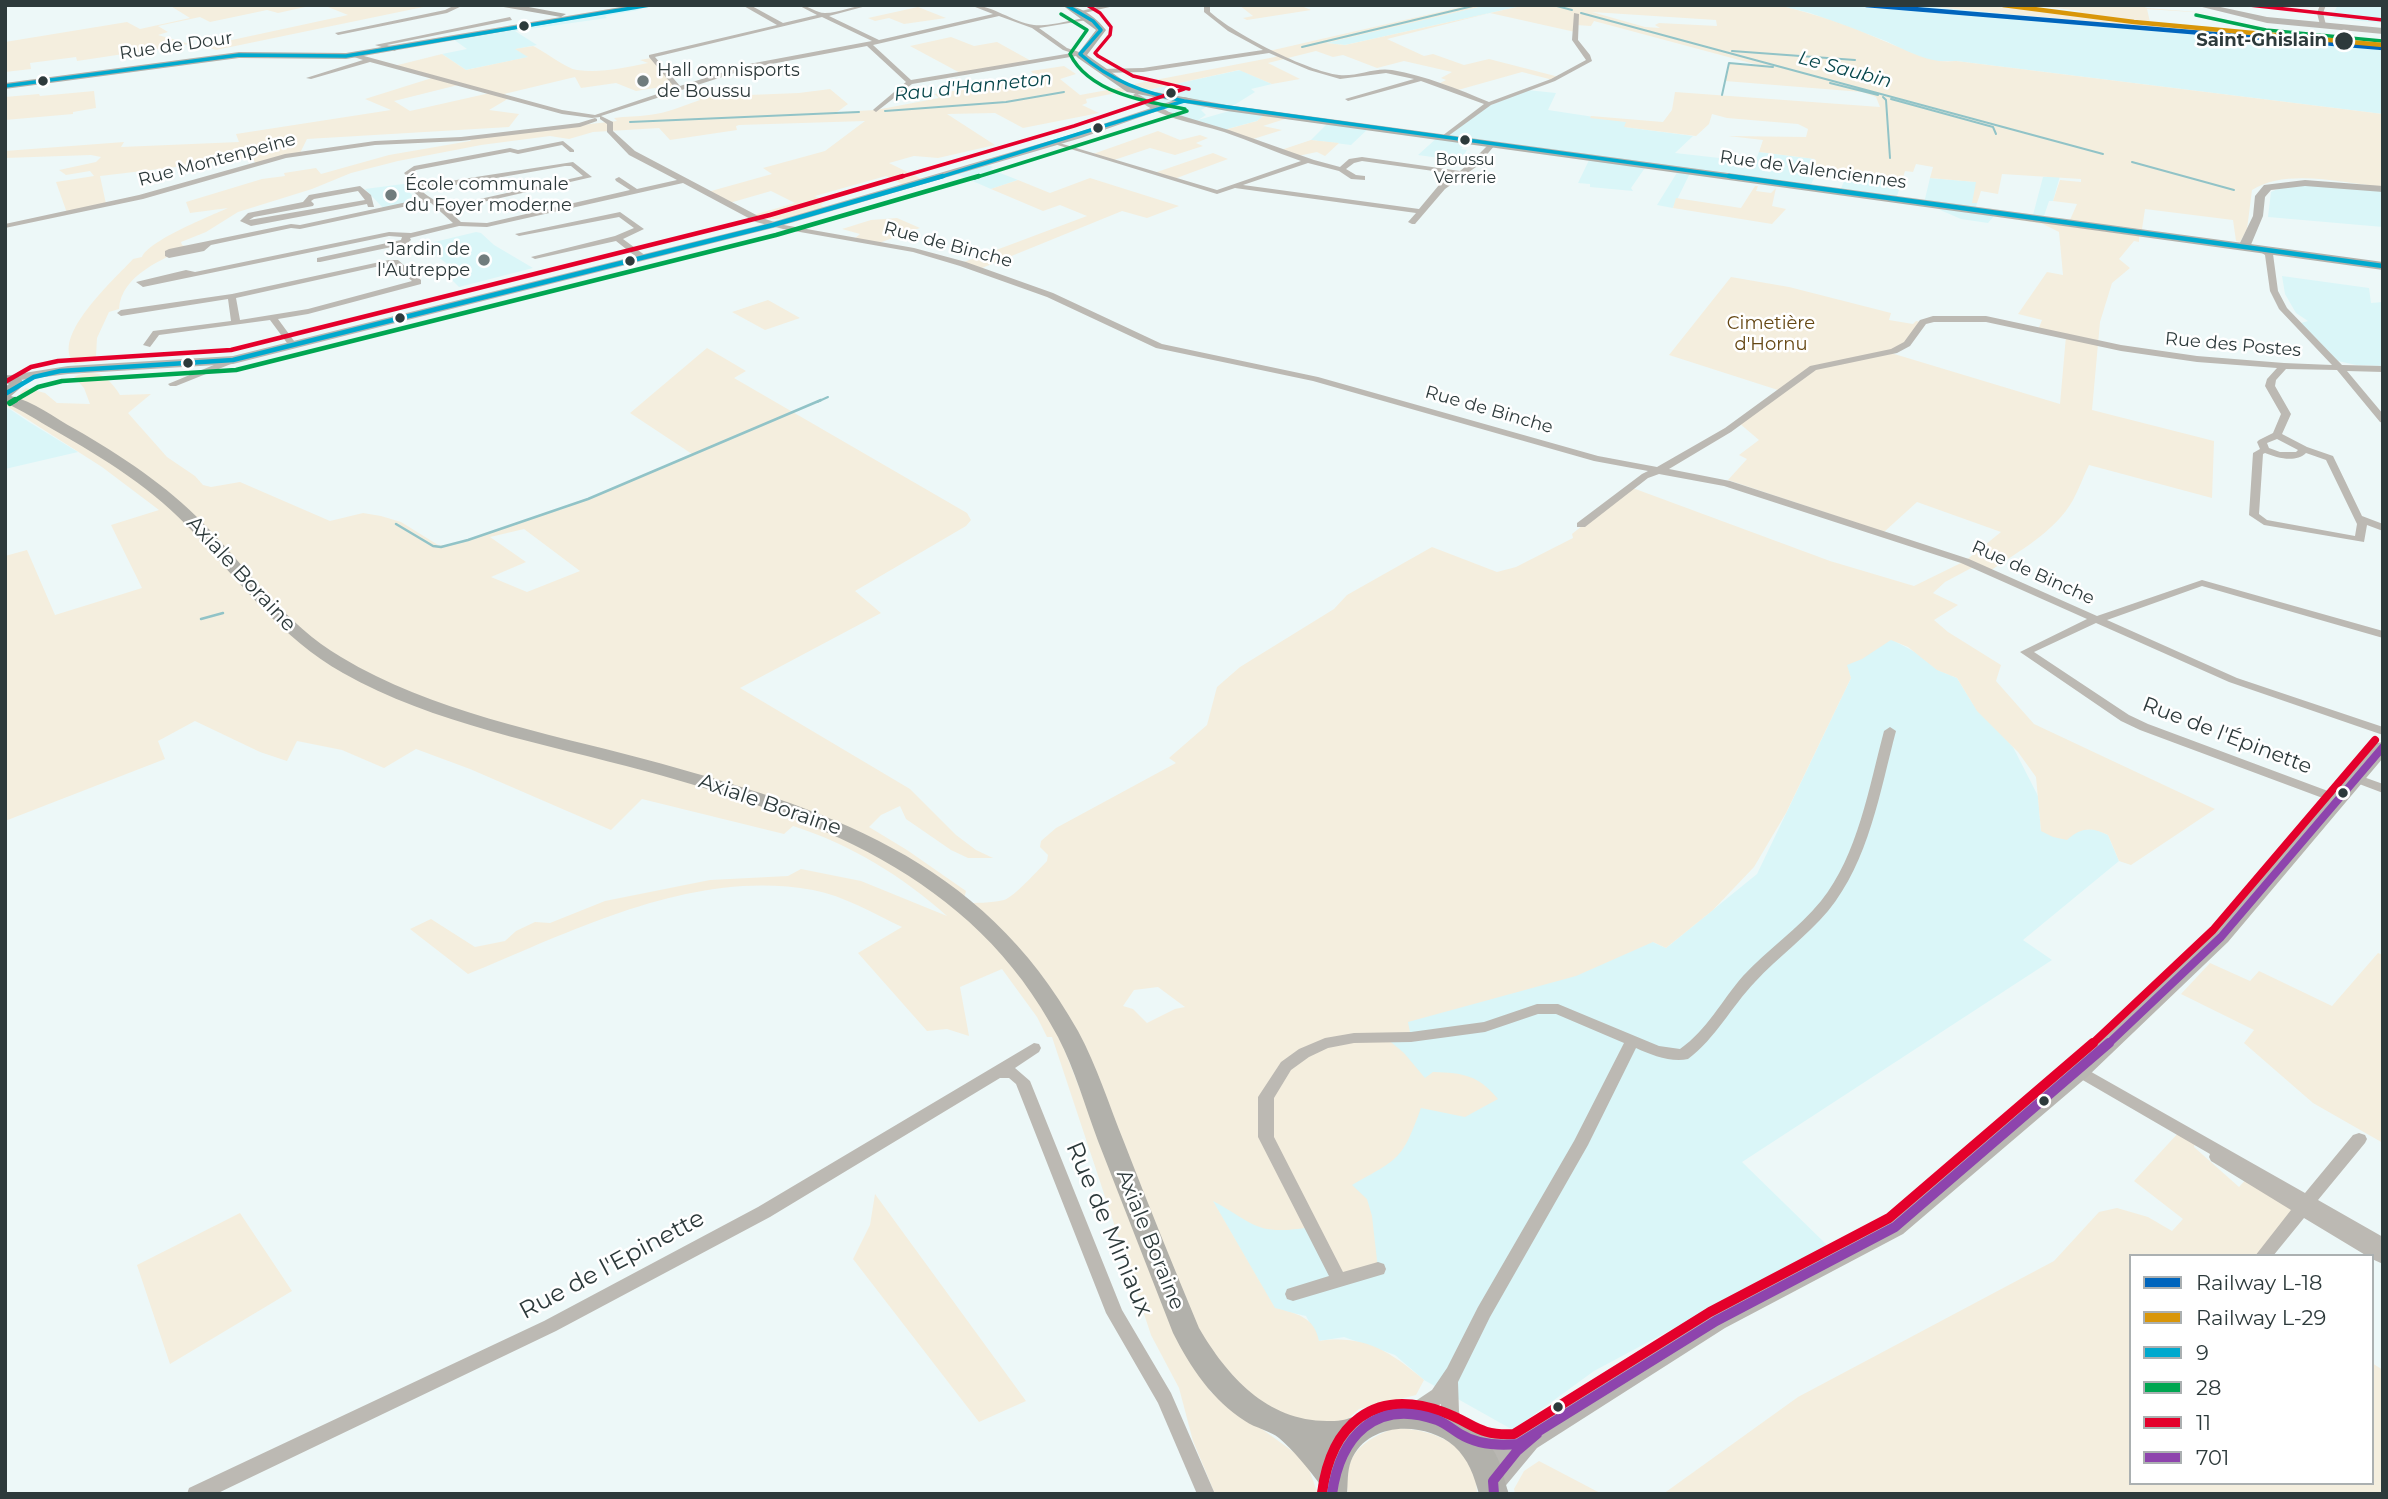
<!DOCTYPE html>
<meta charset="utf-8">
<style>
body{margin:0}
#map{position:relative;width:2388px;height:1499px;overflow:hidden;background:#edf8f8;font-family:Montserrat,sans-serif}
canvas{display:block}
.frame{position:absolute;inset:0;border:7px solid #2d3a3b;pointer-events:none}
.legend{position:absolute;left:2129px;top:1254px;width:245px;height:231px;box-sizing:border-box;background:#fff;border:2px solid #abb0b1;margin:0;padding:9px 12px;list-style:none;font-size:21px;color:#2d3a3b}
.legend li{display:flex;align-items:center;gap:14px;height:35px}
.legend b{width:35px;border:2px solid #abb0b1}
</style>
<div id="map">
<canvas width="2388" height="1499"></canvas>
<div class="frame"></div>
<ul class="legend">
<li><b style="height:9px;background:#0065bd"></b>Railway L-18</li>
<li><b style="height:9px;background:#d99609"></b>Railway L-29</li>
<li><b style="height:9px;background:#00a9ce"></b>9</li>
<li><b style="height:9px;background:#00a651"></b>28</li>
<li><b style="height:9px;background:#e4002b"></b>11</li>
<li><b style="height:9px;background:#8e44ad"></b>701</li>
</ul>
</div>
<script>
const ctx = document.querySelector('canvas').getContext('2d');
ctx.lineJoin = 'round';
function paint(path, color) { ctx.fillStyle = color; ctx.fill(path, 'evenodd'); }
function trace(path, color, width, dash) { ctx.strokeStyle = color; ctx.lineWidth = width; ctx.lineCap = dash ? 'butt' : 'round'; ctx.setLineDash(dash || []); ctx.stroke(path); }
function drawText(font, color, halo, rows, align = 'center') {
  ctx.font = font + ' Montserrat,sans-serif'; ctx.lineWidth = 5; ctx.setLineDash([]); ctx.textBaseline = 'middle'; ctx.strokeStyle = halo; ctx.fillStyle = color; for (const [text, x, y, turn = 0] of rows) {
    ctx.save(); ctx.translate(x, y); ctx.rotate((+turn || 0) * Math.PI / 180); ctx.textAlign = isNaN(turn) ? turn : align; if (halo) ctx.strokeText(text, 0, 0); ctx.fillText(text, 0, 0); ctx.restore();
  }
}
const built = new Path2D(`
 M 1487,5 L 1526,5 L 1345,45 L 1325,43 Z
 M 1777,5 L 1914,5 L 2143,27 L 2150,22 L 2170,23 L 2311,37 L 2311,35 L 2383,40 L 2383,114 L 1956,61 L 1933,61 L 1915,56 L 1886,41 L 1810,13 Z
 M 2338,5 L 2383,5 L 2383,23 L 2329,18 L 2334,17 L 2331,12 L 2334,12 Z
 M 636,8 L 639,10 L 605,16 L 607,18 L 515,31 L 537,45 L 516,49 L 529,57 L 466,70 L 442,54 L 467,49 L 453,39 Z
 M 1240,70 L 1272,84 L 1251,89 L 1255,92 L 1231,107 L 1147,90 Z
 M 1527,90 L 1556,93 L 1548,110 L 1627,122 L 1625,127 L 1693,136 L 1675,153 L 1755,162 L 1759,152 L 1816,159 L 1813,168 L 1818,169 L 1810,187 L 1691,171 L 1673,208 L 1657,205 L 1678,171 L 1647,165 L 1631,188 L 1633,191 L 1590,187 L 1590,184 L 1578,183 L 1590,158 L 1469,141 L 1461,149 L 1467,150 L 1465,153 L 1482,155 L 1475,163 L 1418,155 L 1439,136 L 1444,137 L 1482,109 Z
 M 1138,94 L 1210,105 L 1201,110 L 1206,115 L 1198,120 L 1236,109 L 1267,113 L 1257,121 L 1224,130 L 1158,110 L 1137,98 L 1141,96 Z
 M 1330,121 L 1370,127 L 1351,145 L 1311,140 Z
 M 984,164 L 993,167 L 990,169 L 1018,180 L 991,189 L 954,173 Z
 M 1847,174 L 1902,181 L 1896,199 L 1840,191 Z
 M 2060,176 L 2053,201 L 2049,201 L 2044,216 L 2033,215 L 2043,177 Z
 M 1930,178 L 1977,182 L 1973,203 L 1977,203 L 1975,210 L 1994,216 L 1988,223 L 1961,219 L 1924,203 Z
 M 411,183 L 416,189 L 409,192 L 415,198 L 409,199 L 411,202 L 383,208 L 365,189 Z
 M 2307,185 L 2383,190 L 2383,227 L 2268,217 L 2271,192 L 2280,188 Z
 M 476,232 L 481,233 L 494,245 L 533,268 L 459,287 L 447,275 L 458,272 L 422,245 Z
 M 2282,276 L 2369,288 L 2371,303 L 2383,302 L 2383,366 L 2356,365 L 2338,361 L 2303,325 L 2301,323 L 2308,321 L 2296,313 L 2285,294 Z
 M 5,406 L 29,422 L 78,452 L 5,469 Z
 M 1885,636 L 1915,652 L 1938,670 L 1957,678 L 1973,704 L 2013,747 L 2038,796 L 2041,831 L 2095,829 L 2108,835 L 2119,861 L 2023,940 L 2052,960 L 1742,1162 L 1828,1246 L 1594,1371 L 1513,1430 L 1424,1380 L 1395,1355 L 1344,1337 L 1319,1341 L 1306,1316 L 1275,1309 L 1212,1200 L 1186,1008 L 1653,942 L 1666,948 L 1757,874 L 1851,678 L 1846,665 Z`);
const green = new Path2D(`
 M 169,5 L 314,5 L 278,13 L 267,10 L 210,22 L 200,17 L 158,26 L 168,32 L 158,35 L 190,44 L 77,61 L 76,57 L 30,63 L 31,69 L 5,72 L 5,42 L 127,22 L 140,29 L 190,18 Z
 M 323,5 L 433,5 L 216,50 L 204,46 L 348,15 Z
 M 1239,5 L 1299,5 L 1311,10 L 1247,20 L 1243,18 L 1253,16 Z
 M 1470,5 L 1487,5 L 1326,43 L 1345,45 L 1526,5 L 1777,5 C 1814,13 1850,26 1884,41 C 1910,51 1927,64 1956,61 L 2383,114 L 2383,187 C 2343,183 2287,168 2252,190 L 2247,229 L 2240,242 L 2236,241 L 2233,220 L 2145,209 L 2142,229 L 2070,220 L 2077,204 L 2053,201 L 2060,180 L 2081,182 L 2081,179 L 2002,174 L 1998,194 L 1981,191 L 1977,203 L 1972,203 L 1976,182 L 1930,178 L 1933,167 L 1916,164 L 1913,172 L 1905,171 L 1902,181 L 1813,168 L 1815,159 L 1759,152 L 1763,140 L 1728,136 L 1806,137 L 1808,129 L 1798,124 L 1727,118 L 1712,114 L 1709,124 L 1696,136 L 1624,127 L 1626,122 L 1590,118 L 1591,116 L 1663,122 L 1672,110 L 1675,92 L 1880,107 L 1876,97 L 1862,92 L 1725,81 L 1729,63 L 1758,65 L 1594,21 L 1591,26 L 1576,25 L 1575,32 L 1490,13 L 1387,39 L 1424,56 L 1433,54 L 1464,65 L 1489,59 L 1559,77 L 1553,80 L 1522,72 L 1458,90 L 1440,83 L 1446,80 L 1441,78 L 1452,72 L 1404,61 L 1377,68 L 1343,55 L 1333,57 L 1316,51 L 1268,63 L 1300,79 L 1272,84 L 1239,70 L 1147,90 L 1132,88 L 1129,85 L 1275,57 L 1277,56 L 1269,51 ZM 1592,12 L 1716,20 L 1717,26 L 1659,23 L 1655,25 L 1660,28 L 1645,27 Z
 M 1914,5 L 1996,5 L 2209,30 L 2209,33 Z
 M 2017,5 L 2140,5 L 2147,8 L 2221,14 L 2147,9 L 2150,22 L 2079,14 L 2080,11 L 2040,6 L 2037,8 Z
 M 918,7 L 946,18 L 904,24 L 889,18 L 875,21 L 868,18 Z
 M 951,37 L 974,46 L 997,42 L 1033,62 L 964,75 L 910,46 Z
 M 533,46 C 544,51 567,69 577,70 C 602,73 622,68 648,63 L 640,60 L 651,58 L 678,88 L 668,91 L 655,88 L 636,91 L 616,83 L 581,88 L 575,77 L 504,94 L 511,97 L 489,110 L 519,114 L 509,127 L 307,139 L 300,153 L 255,163 L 253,158 L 100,176 L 106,204 L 67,213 L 56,182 L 94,176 L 90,171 L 66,175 L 59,170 L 96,162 L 101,157 L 91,155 L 5,158 L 5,151 L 124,142 L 121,147 L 239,142 L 236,134 L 391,110 L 365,99 L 435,77 L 394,66 L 442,54 L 466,70 L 528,57 L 515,49 ZM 462,84 L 490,93 L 410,111 L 394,101 Z
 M 1064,66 L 1076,74 L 1060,79 L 1080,95 L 1124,87 L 1131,90 L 1086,99 L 1087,103 L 1082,105 L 1099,113 L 1023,128 L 995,113 L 947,114 L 995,145 L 938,158 L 914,156 L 889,163 L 926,181 L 908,187 L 886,176 L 815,196 L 825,202 L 820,205 L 829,209 C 802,216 778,223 750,216 L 795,203 L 771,191 L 726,204 L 704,193 L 772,174 L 763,168 L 825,151 L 865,121 L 739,125 L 736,126 L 737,130 L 670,140 L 659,128 L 593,132 L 569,139 L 550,136 L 481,145 L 398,161 L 351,173 L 312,189 L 238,212 L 206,232 L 181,242 L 182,245 L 190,247 C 164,258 121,275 119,309 L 109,312 L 97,338 L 96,356 L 92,361 L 75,364 C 48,338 116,278 133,259 L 142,257 C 148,241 210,216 228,208 L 190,213 L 186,202 L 262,179 L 285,176 L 284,173 L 316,168 L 321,174 L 389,155 L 470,141 L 474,137 L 617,121 L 614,118 C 626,116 638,117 649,115 C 667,113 683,106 700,100 L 698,97 L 799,93 L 830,89 L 848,104 L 837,112 L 876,110 L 939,98 L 934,94 L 1037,78 L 1031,71 Z
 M 94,91 L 96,108 L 73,112 L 73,114 L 5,120 L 5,97 L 39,94 L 40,96 Z
 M 1264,115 L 1288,118 L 1263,126 L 1282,130 L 1250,140 L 1224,130 L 1257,121 Z
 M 1158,131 L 1180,140 L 1200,135 L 1208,138 L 1196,143 L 1203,146 L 1175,155 L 1150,148 L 1114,160 L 1093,154 Z
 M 1311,140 L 1339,143 L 1325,156 L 1317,152 L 1293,157 L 1278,151 Z
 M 1213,153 L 1228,159 L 1174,179 L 1154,173 Z
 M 1090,178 L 1179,206 L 1147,218 L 1122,211 L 982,268 L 964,262 L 1087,216 L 1060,205 L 1043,211 L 991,189 L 1018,180 L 1050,193 Z
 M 1755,186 L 1758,186 L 1756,191 L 1771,193 L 1776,188 L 1772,206 L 1786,209 L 1772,224 L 1673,208 L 1676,198 L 1741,208 Z
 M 1994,216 L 2139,236 L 2139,242 L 2134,241 L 2119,259 L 2130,268 L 2112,283 L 2100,322 L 2092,410 L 2214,441 L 2212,498 L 2089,465 C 2083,477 2079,489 2073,500 C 2055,532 2019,551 1990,571 L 1977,565 L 1945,582 L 1933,593 L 1958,605 L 1934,620 L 1948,632 L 2001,665 L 1996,681 L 2034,724 L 2215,809 L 2131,865 L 2119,861 L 2108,835 C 2092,827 2081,827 2067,840 L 2053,837 L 2041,831 L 2036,777 L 2018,752 L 1977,711 L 1957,678 L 1937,670 L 1908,647 L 1891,640 L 1862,659 L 1847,665 L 1851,678 L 1786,813 L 1754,867 L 1713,910 L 1666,948 L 1653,942 L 1576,976 L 1408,1022 L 1411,1037 L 1386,1038 L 1404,1053 L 1425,1078 L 1433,1072 C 1464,1073 1478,1075 1498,1099 L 1465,1117 L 1421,1108 C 1402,1160 1400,1158 1352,1185 L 1367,1199 L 1372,1216 L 1378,1269 L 1339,1280 L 1311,1227 C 1256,1236 1257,1225 1213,1201 L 1275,1308 C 1297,1314 1314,1316 1319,1341 C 1364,1334 1391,1352 1424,1380 L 1416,1395 L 1359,1409 L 1338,1428 L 1285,1415 L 1249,1395 L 1199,1337 L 1059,1036 L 1182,1348 L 1211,1392 L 1306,1461 L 1318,1494 L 1215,1494 L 1193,1441 L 1179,1388 L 1151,1335 L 1052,1037 L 1047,1037 L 1037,1017 L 1002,969 L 960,987 L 969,1036 L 947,1029 L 927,1031 L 858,953 L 902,927 C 873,913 844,896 813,890 C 694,868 575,930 468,974 L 410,929 L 431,919 L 475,947 L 505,941 L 516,931 L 535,922 L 550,923 L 605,901 L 710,880 L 788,876 L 801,869 L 861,881 L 947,916 C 904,877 848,843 793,826 L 784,834 L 642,799 L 611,830 L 470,769 L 416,749 L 384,768 L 342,750 L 297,741 L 287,761 L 260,752 L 195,721 L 158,741 L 165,759 L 5,821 L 5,556 L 27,550 L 55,615 L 142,588 L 111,525 L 159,510 L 102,467 L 5,405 L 23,398 L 20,393 L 26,388 L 45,393 L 57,403 L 90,404 L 84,388 L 74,377 C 96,367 108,376 120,395 L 151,394 L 128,413 L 167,457 L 195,476 L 203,485 L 211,487 L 240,482 L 330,521 L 363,513 L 381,516 L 401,522 L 438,545 L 447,546 L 568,507 L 692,454 L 630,413 L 707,348 L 746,371 L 734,378 L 967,513 L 971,520 L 966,526 L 855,591 L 881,613 L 740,688 L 910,789 L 956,835 L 976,850 L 993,858 L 968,858 L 951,850 L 906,819 L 900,806 L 881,815 L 869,827 L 907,850 L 966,891 L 963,903 C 976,903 991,903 1004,900 C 1014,897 1038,870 1047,861 L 1048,855 L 1040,847 L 1041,841 L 1056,828 L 1176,763 L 1169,758 L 1207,725 L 1217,687 L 1240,667 L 1334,609 L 1347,595 L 1432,547 L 1497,572 L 1516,567 L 1573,538 L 1572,534 L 1630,487 L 1830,561 L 1914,586 L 1965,561 L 2001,532 L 1917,502 L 1884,532 L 1728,480 L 1747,459 L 1739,455 L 1759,440 L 1739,423 L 1781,391 L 1669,355 L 1731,277 L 1789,287 L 1891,313 L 1889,320 L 1913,324 L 1916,321 L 1923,322 L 1911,339 L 1891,353 L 2060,404 L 2066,336 L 2038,330 L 2042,320 L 2018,314 L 2047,272 L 2063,275 L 2059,232 L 2043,224 ZM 524,529 L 580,571 L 527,592 L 491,577 L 526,562 L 490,537 ZM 1158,987 L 1185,1007 L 1175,1009 L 1147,1023 L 1133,1009 L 1123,1006 L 1134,990 Z
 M 897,218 L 920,228 L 879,243 L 854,239 L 860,234 L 842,229 L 871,220 Z
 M 768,300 L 800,318 L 765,330 L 732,312 Z
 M 2378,953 L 2383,955 L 2383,1143 L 2313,1103 L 2244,1043 L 2254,1030 L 2181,994 L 2210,963 L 2250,981 L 2259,971 L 2332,1006 Z
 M 2180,1131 L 2195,1142 L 2194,1147 L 2239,1187 L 2248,1177 L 2301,1209 L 2263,1256 L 2131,1256 L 2131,1483 L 2372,1483 L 2372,1363 L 2383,1370 L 2383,1494 L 1663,1494 L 1798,1397 L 2054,1261 L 2099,1212 L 2117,1208 L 2148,1217 L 2172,1231 L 2183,1219 L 2134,1181 Z
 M 875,1194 L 1026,1401 L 979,1422 L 853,1259 L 870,1225 Z
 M 240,1213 L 292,1291 L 170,1364 L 137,1265 Z
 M 1395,1428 C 1435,1429 1478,1446 1477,1494 L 1348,1494 C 1342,1456 1362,1440 1395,1428 Z
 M 1539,1461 L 1602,1494 L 1515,1494 L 1514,1489 L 1524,1471 Z`);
const streamFar1 = new Path2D(`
 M 1553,5 L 1572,10
 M 1581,13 L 2103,154
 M 1302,47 L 1477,5
 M 1732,51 L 1855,60
 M 1830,83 L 1878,95
 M 1722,95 L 1729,63 L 1773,67
 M 1883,97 L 1886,100 L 1890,158
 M 1891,99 L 1993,127 L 1996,134
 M 885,111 L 1006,102 L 1064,92
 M 630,122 L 859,112
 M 2132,162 L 2234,190
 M 817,402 L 828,397`);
const stream = new Path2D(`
 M 396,524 L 433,546 L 441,547 L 468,540 L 588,499 L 821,400
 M 201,619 L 223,613`);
const street = new Path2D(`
 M 455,5 L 464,5 L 447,13 L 338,35 L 335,33 L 445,10 Z
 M 742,5 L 750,5 L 783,23 L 817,15 L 798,5 C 808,5 816,13 825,13 C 839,13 854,5 870,5 L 829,16 L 879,40 L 993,14 L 970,5 C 994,5 1011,22 1034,25 C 1047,27 1076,19 1090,17 L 1093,19 L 1039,28 L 1067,48 L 1082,53 L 1082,55 L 912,84 L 876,112 L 873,110 L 874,109 L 906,82 L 867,46 L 750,68 L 601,116 L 613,122 L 613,131 L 635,151 L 762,218 L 784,225 L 914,248 L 966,262 L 1053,293 L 1162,344 L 1318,377 L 1598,456 L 1657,467 L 1725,428 L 1810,366 L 1891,349 L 1904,342 L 1920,320 L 1933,316 L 1986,316 L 2121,345 L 2197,356 L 2284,363 L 2332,365 L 2279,309 L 2270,291 L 2265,255 L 2256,249 L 2263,247 L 2273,254 L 2278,291 L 2287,308 L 2342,365 L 2383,366 L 2383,372 L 2347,371 L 2383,414 L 2383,423 L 2380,422 L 2337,370 L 2286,369 L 2276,380 L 2275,386 L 2291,414 L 2282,434 L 2307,447 L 2333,456 L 2362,516 L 2383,524 L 2383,531 L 2367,525 L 2364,542 L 2264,525 L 2249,515 L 2253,453 L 2260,449 L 2257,442 L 2259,440 L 2273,433 L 2281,414 L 2265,386 L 2267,379 L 2277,368 L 2197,362 L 2121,351 L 1986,322 L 1934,322 L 1926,324 L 1910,346 L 1897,353 L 1816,370 L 1731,432 L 1669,469 L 1730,481 L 1969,559 L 2097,616 L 2202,580 L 2383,631 L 2383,638 L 2202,586 L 2107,620 L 2237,678 L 2383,727 L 2383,735 L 2229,682 L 2096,623 L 2034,652 L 2129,715 L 2148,724 L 2344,797 L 2346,800 L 2344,803 L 2336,803 L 2140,730 L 2121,721 L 2020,652 L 2087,619 L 1961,563 L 1724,486 L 1659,474 L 1648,478 L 1585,527 L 1577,527 L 1577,523 L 1642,474 L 1648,471 L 1594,461 L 1313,381 L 1156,348 L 1047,297 L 960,266 L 913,252 L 783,229 L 756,222 L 683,183 L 487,227 L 459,226 L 410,238 L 411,240 L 406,244 L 320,262 L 317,262 L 317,258 L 401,240 L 402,237 L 389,236 L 143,287 L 136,282 L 186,270 L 195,272 L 389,232 L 411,233 L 453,223 L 431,203 L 426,202 L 300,229 L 291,228 L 211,245 L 204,251 L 169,258 L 165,256 L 165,251 L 169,249 L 291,224 L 300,225 L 421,199 L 413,191 L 418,188 L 404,173 L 414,166 L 510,148 L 518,150 L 563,141 L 574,150 L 574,152 L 570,152 L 562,145 L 518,154 L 510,152 L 416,170 L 412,173 L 424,185 L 573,162 L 592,177 L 448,210 L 461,222 L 487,223 L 630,190 L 616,181 L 615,179 L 619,177 L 637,189 L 677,180 L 629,155 L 607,132 L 607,124 L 600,119 L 600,117 L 592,118 L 562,114 L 370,62 L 311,79 L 306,78 L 363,60 L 351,56 L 353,53 L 562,110 L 595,115 L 675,88 L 649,57 L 649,55 L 777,25 ZM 999,16 L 1032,28 L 1063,50 L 1072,53 L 911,80 L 873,45 ZM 822,17 L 872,41 L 749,64 L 680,86 L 655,57 ZM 565,166 L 571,166 L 583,176 L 444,207 C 436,200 429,198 422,191 ZM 2277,439 L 2298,450 L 2296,452 L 2280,452 L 2269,448 L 2267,443 ZM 2265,453 C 2277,458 2296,463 2306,453 L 2326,460 L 2357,524 L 2355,536 L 2267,520 L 2259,514 L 2263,454 Z
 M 1105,5 L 1118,5 L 1080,14 L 1077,12 Z
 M 1204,5 L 1210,5 L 1210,12 C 1234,34 1307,71 1339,75 C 1357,77 1374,67 1392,70 C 1426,76 1458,89 1489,102 L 1551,79 L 1586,60 L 1572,40 L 1574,13 L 1579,14 L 1578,40 L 1590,55 L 1592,61 L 1555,81 L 1491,105 L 1444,139 L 1442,138 L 1442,136 L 1484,104 L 1421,81 L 1348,101 L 1345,99 L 1414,79 L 1386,73 L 1340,79 L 1309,70 L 1269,53 L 1143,72 L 1101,73 L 1098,71 L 1101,69 L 1143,68 L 1263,50 L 1228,31 L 1204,12 Z
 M 2320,5 L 2326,5 L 2323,13 L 2326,25 L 2323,27 L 2320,25 L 2317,13 Z
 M 510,17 L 512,20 L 387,45 L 397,48 L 395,51 L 375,45 Z
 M 1136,93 L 1169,112 L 1229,130 L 1314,160 L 1340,167 L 1349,159 L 1362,157 L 1460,171 L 1470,163 L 1490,143 L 1496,144 L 1476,167 L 1445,189 L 1415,224 L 1412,224 L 1408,222 L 1416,213 L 1235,188 L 1217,194 L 1051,143 L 1056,142 L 1217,190 L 1301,161 C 1275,152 1250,141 1224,132 C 1193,122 1157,119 1133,95 ZM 1362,161 L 1455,174 L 1439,185 L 1419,209 L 1243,185 L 1308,163 L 1339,171 L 1351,179 L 1365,180 L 1365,176 L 1356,175 L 1346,169 L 1354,163 Z
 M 595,118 L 597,119 L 597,121 L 580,127 L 461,141 L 375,145 L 286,158 L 143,199 L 5,228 L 5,224 L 139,195 L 285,154 L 375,141 L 461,137 L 579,123 Z
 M 360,186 L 371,195 L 374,207 L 368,207 L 367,204 L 251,226 L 240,221 L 248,213 L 303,202 L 309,195 ZM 358,191 L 365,200 L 249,220 L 254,217 L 313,206 L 314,204 L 311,201 L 314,199 Z
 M 620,212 L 644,229 L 623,239 L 646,256 L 646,260 L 640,260 L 616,241 L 535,259 L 531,257 L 615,236 L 634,228 L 619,217 L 519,236 L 515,234 Z
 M 389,260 L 398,260 L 421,280 L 421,284 L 308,314 L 278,319 L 297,345 L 293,348 L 290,347 L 270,320 L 159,335 L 150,347 L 143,345 L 153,331 L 231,321 L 228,299 L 121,316 L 117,313 L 121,310 L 232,294 ZM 389,264 L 393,264 L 412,281 L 308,309 L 240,320 L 236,298 Z
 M 233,357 L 236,358 L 236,362 L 176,386 L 170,386 L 168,384 Z
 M 1890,727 L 1896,731 C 1880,791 1869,861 1828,911 C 1806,937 1778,957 1755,982 C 1731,1007 1716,1038 1688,1059 C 1672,1063 1651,1055 1636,1048 L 1588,1145 L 1490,1317 L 1458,1382 L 1459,1412 L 1465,1430 L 1462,1436 L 1456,1438 L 1450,1436 L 1441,1412 L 1441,1404 L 1411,1422 L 1405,1420 L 1402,1414 L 1405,1408 L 1432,1390 L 1447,1368 L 1478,1307 L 1574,1141 L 1624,1043 L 1556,1014 L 1538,1014 L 1485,1032 L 1411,1042 L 1354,1043 L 1328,1048 L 1309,1057 L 1291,1070 L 1274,1098 L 1274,1137 L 1343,1272 L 1378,1262 L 1384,1264 L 1386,1269 L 1384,1274 L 1293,1301 L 1287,1299 L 1285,1294 L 1287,1289 L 1329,1276 L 1258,1137 L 1258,1097 L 1281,1062 L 1299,1049 L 1325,1038 L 1354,1033 L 1411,1032 L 1484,1022 L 1537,1004 L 1558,1004 L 1659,1046 L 1680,1049 C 1707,1030 1722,1000 1743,976 C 1767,950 1798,929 1821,901 C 1858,855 1869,787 1884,731 Z
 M 2358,775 L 2383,784 L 2383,793 L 2354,782 L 2352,779 Z
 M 1034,1043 L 1039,1044 L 1041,1048 L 1039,1052 L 1015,1068 L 1030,1081 L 1122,1310 L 1171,1393 L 1215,1494 L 1197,1494 L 1158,1403 L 1106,1313 L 1016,1084 L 1009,1078 L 1000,1078 L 770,1217 L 556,1331 L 216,1494 L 187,1494 L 189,1488 L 544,1321 L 758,1207 Z
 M 2079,1065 L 2305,1193 L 2353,1135 L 2359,1133 L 2365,1135 L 2367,1139 L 2365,1143 L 2318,1200 L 2383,1237 L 2383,1264 L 2372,1259 L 2372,1256 L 2367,1256 L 2304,1218 L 2273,1256 L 2255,1256 L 2291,1210 L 2211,1161 L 2209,1157 L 2210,1154 L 2074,1075 L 2071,1071 L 2074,1067 Z`);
const secondary = new Path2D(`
 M 2194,5 L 2211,5 L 2267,17 L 2383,28 L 2383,34 L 2267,23 Z
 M 1184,97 L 1192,99 L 1081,138 L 777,227 L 233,364 L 68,374 L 5,382 L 5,376 L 68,366 L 233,356 L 769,223 L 1073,134 Z
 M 2305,180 L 2383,186 L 2383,192 L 2305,186 L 2271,190 L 2265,197 L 2263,216 L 2250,247 L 2240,249 L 2238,247 L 2253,216 L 2255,196 L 2264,185 Z
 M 2383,742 L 2383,758 L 2228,942 L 2087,1077 L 1903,1234 L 1725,1328 L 1537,1448 L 1502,1490 L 1493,1493 L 1484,1490 L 1480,1481 L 1497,1457 L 1460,1448 L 1456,1440 L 1460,1432 C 1477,1425 1499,1437 1523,1430 L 1707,1314 L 1887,1220 L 2071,1065 L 2214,932 L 2377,743 Z`);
const primary = new Path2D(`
 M 492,5 L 518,5 L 566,14 L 561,17 Z
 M 633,5 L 655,5 L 346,59 L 239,58 L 5,89 L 5,83 L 239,52 L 346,53 Z
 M 1062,5 C 1079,5 1095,16 1106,30 L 1087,55 L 1134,88 L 1227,105 L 2383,262 L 2383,270 L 1227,111 L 1127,92 L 1078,58 L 1076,56 L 1096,30 Z
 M 5,375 L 19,377 L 25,384 L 11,396 C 33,401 55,418 75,429 C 122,456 166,485 204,524 C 249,570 285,624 341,657 C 432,712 543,732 644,759 C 825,808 981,857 1078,1031 C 1097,1066 1109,1105 1124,1142 C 1148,1204 1173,1266 1199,1328 C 1227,1376 1267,1421 1327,1421 C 1352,1422 1356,1413 1378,1407 C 1420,1396 1472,1414 1495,1453 C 1502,1465 1504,1481 1509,1494 L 1479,1494 C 1474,1476 1469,1460 1454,1446 C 1425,1421 1367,1421 1351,1461 C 1347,1471 1348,1484 1347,1494 L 1317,1494 L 1319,1483 C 1307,1467 1294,1451 1279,1438 C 1271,1431 1255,1428 1245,1421 C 1213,1401 1190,1367 1173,1333 C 1148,1269 1123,1205 1098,1141 C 1085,1106 1075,1070 1058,1037 C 972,873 812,817 645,771 C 546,744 433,724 343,673 C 281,638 242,584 194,533 C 154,489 105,459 54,430 C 38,421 22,410 5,403 L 5,387 L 9,384 L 5,383 Z`);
const bus1Far1 = new Path2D(`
 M 1066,5 L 1093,21 L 1101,30 L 1080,54 C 1111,81 1144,93 1184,101
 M 5,86 L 239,55 L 346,56 L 650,5
 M 937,178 L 1184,101 L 1742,178`);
const bus1 = new Path2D(`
 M 1729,176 L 2383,266
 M 5,394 L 34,377 L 60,371 L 233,360 L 773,225 L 943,176`);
const bus2Far2 = new Path2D(`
 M 1061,14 L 1087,30 L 1070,54 C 1089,93 1146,102 1185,109
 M 2196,15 L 2266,30 L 2382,41
 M 974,178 L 1187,111`);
const bus2Far1 = new Path2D(`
 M 12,402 L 38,387 L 62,381 L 236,370 L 776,235 L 979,176`);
const bus2 = new Path2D(`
 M 10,403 L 15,400`);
const bus3Far3 = new Path2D(`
 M 1087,5 L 1100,13 L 1111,27 L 1110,35 L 1095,53 L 1098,56 L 1133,76 L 1189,89
 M 2249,5 L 2383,20
 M 897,178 L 1074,126 L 1184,89`);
const bus3Far2 = new Path2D(`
 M 5,382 L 31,367 L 58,361 L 231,350 L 770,215 L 903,176`);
const bus3Far1 = new Path2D(`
 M 2091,1045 L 2213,930 L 2375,740`);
const bus3 = new Path2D(`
 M 1322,1493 C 1331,1425 1373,1387 1443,1412 C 1474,1423 1477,1436 1514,1434 L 1710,1312 L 1889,1218 L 2093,1043`);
const bus4Far1 = new Path2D(`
 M 2107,1045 L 2221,937 L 2383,747`);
const bus4 = new Path2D(`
 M 1332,1494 C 1340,1437 1375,1398 1437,1420 C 1445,1423 1452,1429 1460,1434 C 1478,1445 1498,1446 1518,1444 L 1716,1321 L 1895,1227 L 2109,1043
 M 1494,1494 L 1493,1481 L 1517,1451 L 1537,1434`);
const rail1 = new Path2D(`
 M 1866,5 L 2383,48`);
const rail2 = new Path2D(`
 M 2003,5 L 2134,22 L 2383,45`);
const markers = [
 [524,26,6,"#2d3a3b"],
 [2344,41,10,"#2d3a3b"],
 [43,81,6,"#2d3a3b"],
 [643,81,7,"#707c7d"],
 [1171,93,6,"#2d3a3b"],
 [1098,128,6,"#2d3a3b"],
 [1465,140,6,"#2d3a3b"],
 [391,195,7,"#707c7d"],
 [484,260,7,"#707c7d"],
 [630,261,6,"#2d3a3b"],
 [400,318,6,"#2d3a3b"],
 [188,363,6,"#2d3a3b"],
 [2343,793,6,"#2d3a3b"],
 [2044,1101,6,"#2d3a3b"],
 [1558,1407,6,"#2d3a3b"]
];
const farBusnames = [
 ["Boussu",1465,160],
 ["Verrerie",1465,178]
];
const farStopnames = [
 ["Saint-Ghislain",2327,41]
];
const farStreetnames = [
 ["Rue de Dour",176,46,-8],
 ["Rue Montenpeine",217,160,-15],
 ["Rue de Valenciennes",1813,170,8],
 ["Rue de Binche",948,245,15],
 ["Rue des Postes",2233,345,5],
 ["Rue de Binche",1489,410,16],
 ["Rue de Binche",2033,573,24]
];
const farPoinames = [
 ["Hall omnisports",657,71],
 ["de Boussu",657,92],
 ["École communale",405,185],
 ["du Foyer moderne",405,206],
 ["Jardin de",470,250,"right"],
 ["l'Autreppe",470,271,"right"]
];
const farParknames = [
 ["Cimetière",1771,324],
 ["d'Hornu",1771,345]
];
const farWaternames = [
 ["Le Saubin",1845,70,15],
 ["Rau d'Hanneton",973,87,-6]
];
const streetNames = [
 ["Axiale Boraine",241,574,47],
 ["Rue de l'Épinette",2227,736,21],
 ["Axiale Boraine",770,805,19],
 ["Axiale Boraine",1150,1240,68]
];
const nearStreetnames = [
 ["Rue de Miniaux",1109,1229,67],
 ["Rue de l'Epinette",612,1265,-28]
];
paint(built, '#daf6f8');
paint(green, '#f4eede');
trace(streamFar1, '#91c3c7', 2);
trace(stream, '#91c3c7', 2.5);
paint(street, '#bcb9b3');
paint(secondary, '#b9b7b2');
paint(primary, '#b2b1ab');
trace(bus1Far1, '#00a9ce', 3.5);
trace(bus1, '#00a9ce', 4.5);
trace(bus2Far2, '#00a651', 3.5);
trace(bus2Far1, '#00a651', 4.5);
trace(bus2, '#00a651', 6);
trace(bus3Far3, '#e4002b', 3.5);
trace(bus3Far2, '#e4002b', 4.5);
trace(bus3Far1, '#e4002b', 8);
trace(bus3, '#e4002b', 10);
trace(bus4Far1, '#8e44ad', 8);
trace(bus4, '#8e44ad', 10);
trace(rail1, '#0065bd', 4.5);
trace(rail2, '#d99609', 4.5);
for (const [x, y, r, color] of markers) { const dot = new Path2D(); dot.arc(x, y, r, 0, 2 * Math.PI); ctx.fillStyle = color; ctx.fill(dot); trace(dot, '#fff', 2.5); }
drawText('16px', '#2d3a3b', '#fff', farBusnames);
drawText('bold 18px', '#2d3a3b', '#fff', farStopnames, 'right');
drawText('18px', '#2d3a3b', '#fff', farStreetnames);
drawText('18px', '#2d3a3b', '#fff', farPoinames, 'left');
drawText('18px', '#654713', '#fff', farParknames);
drawText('italic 19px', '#08474c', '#fff', farWaternames);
drawText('21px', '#2d3a3b', '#fff', streetNames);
drawText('24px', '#2d3a3b', '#fff', nearStreetnames);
</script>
